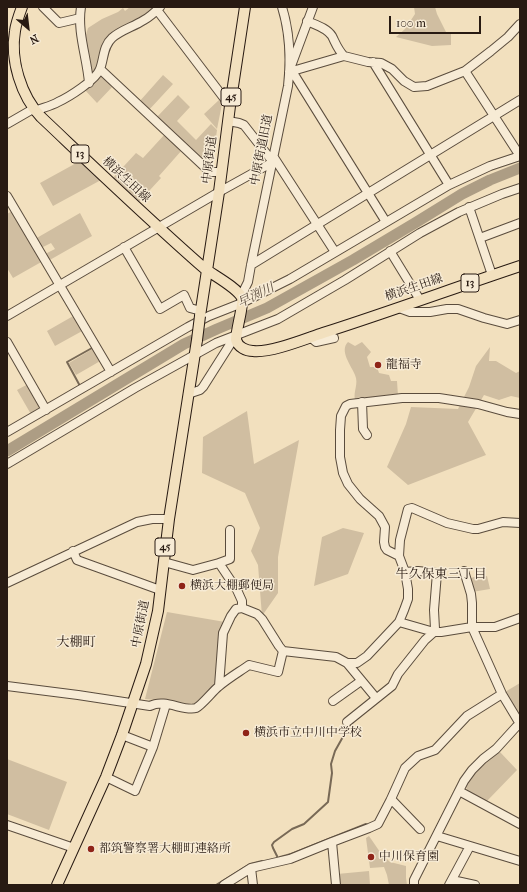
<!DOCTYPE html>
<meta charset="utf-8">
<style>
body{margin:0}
#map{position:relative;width:527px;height:892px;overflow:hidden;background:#f2e0be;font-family:"IM FELL French Canon",serif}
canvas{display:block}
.frame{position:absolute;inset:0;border:8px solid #281a12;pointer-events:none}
.north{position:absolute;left:8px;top:8px;width:40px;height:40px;-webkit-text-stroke:3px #f7ebd5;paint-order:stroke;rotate:152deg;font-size:11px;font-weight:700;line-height:16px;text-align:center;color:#281a12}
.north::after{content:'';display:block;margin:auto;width:14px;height:18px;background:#281a12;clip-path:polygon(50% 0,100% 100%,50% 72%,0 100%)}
.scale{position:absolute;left:389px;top:16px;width:92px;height:18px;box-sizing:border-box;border:2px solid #281a12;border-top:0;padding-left:5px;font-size:12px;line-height:14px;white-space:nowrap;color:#281a12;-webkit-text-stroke:3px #f7ebd5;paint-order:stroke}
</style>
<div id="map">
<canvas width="527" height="892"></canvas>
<div class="frame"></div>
<div class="north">N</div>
<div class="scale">100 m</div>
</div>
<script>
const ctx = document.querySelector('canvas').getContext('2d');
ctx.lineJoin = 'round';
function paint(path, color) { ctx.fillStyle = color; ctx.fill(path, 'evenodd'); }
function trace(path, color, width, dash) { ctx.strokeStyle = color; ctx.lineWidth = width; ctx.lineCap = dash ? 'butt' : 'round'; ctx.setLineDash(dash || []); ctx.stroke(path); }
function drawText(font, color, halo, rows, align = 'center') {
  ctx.font = font + ' "IM FELL French Canon","Noto Serif JP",serif'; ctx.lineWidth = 3; ctx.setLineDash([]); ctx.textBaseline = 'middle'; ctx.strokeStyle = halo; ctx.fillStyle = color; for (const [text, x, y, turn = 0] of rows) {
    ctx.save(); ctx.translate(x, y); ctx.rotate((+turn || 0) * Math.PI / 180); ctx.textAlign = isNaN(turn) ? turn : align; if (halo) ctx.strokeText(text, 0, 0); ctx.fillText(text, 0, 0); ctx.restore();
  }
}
const green = new Path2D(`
 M 130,7 L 155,7 L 135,22 L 119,30 L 97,70 L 92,77 L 90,61 L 85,38 L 88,28 L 102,19 L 118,12 L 123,8 L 125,11 Z
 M 414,7 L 435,7 L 437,14 L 446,32 L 451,32 L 451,45 L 432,46 L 396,37 L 405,29 L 415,14 Z
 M 101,73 L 114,85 L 97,103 L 84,89 Z
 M 163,75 L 173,84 L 148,111 L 139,102 Z
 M 178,95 L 190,107 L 177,121 L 196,140 L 211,124 L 217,130 L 215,144 L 200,160 L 156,118 Z
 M 219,100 L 222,104 L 217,129 L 204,114 Z
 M 165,134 L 182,150 L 159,176 L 161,178 L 138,203 L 112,179 L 136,153 L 143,158 Z
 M 80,161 L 101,180 L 53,206 L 40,183 Z
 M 14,210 L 43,261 L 13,278 L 7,268 L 7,214 Z
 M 80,213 L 92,236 L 48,261 L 45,254 L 55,249 L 51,243 L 41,248 L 35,239 Z
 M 75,315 L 84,330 L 55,346 L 47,331 Z
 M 348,342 L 355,346 L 362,342 L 371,352 L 367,357 L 370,367 L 377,367 L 379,373 L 389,375 L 391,381 L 397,381 L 398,396 L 355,400 C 353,391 359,384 355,375 C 351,365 339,351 348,342 Z
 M 490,347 L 489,361 L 496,361 L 516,373 L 520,371 L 520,398 L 511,396 L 499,400 L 484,395 L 468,422 L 486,455 L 408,485 L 387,467 L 406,424 L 411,407 L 458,409 L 469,387 L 476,366 Z
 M 94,348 L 102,360 L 76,375 L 69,363 Z
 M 30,383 L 44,409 L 32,416 L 17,390 Z
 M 247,411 L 254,464 L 299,440 L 278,557 L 278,593 L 262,616 L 258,565 L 251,551 L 260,528 L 245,493 L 202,473 L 203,437 Z
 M 343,528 L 364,533 L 348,574 L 314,586 L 322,537 Z
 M 477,576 L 478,578 L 487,576 L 490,589 L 472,592 L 468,579 Z
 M 167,612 L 225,622 L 217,686 L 196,704 L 145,699 Z
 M 520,683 L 520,720 L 505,692 Z
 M 500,752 L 517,770 L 486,802 L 467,792 L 466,784 L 480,768 Z
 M 7,759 L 67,782 L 49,830 L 7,814 Z
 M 369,836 L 380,852 L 390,862 L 406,866 L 406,878 L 407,885 L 389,885 L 387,875 L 384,867 L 370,868 L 366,838 Z
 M 369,871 L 370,885 L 338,885 L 337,874 Z`);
const stream = new Path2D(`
 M 80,386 L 67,362 L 92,348
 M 280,857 L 291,854 L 366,824
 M 278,858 L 273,848 L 272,845 L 274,842 L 292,829 L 304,824 L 328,802 L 332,773 L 331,764 L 335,751 L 349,726 L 353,722
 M 216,885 L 250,864 L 262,861`);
const river = new Path2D(`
 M 7,451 L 184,344 L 217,329 L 267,308 L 353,260 L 415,223 L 462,194 L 490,180 L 520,168`);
const minor = new Path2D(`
 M 43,7 L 59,23 L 72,20 L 80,18
 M 81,7 C 77,33 87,57 89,83
 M 157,10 L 230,106
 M 307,21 C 316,25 327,28 332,36 C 336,44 338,50 344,56
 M 373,62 L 449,185
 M 291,66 L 294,58 L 313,7
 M 100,69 L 209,171 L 211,172 L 220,172
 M 292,71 L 386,222
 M 465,71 L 520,156
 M 289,72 L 344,56 L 368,62 L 381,63 L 392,69 L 404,81 L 414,87 L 427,86 L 465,71 L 491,51 L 508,37 L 520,24
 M 35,111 C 42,108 51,106 58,102 C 69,97 96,80 100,69 C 104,59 103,46 112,38 C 121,30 133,27 144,20 C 150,17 155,12 160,7
 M 228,121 L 239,123 L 244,125 L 273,162
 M 7,124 L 33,109
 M 273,156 L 335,252
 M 7,196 L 111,372
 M 469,207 L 492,275
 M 480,238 L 520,223
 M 124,247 L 160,309 L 184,295 L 190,308 L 201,311
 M 390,251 L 420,300
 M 251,265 L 520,100
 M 241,296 L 248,282 L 251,265 L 288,86 C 291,59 290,33 282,7
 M 399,308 L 410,312 L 430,312 L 447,309 L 458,309 L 484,318 L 507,324 L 520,320
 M 7,316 L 219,192 L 273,162
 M 310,337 L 316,342 L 334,338
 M 7,342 L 46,410
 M 188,394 L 200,390 L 203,387 L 236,335
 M 362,402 L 363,429 L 367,435
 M 7,432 L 188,327 L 209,316 L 242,303 L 290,279 L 449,185 L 490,166 L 520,156
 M 7,464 L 135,388 L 216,343 L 278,319 L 345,280 L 420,233 L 459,212 L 502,194 L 520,188
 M 73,551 L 77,560 L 160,590
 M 399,556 L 387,550 L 385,547 L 384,542 L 385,527 L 379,516 L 360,499 L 348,484 L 343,473 L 340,457 L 340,430 L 341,416 L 346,406 L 350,404 L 402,398 L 439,398 L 478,404 L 507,412 L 520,414
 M 164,562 L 193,570 L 219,563 L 237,590 L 242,601 L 242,608 L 236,609 L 231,616 L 223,633 L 219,686
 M 219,563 L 230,559 L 230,530
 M 464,571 L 471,594 L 472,603 L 472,627 L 502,694 L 520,724
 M 7,583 L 137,522 L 152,519 L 169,519
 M 242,608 L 257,614 L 262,619 L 279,646 L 283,651 L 336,657 L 347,663 L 376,698
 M 399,622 L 434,632 L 441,632 L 472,627 L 495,627 L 520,618
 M 347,663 L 357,663 L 367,656 L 399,622 L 404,610 L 408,599 L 408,589 L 405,572 L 399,556 L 400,540 L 408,509 L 412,508 L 447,523 L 473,529 L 478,529 L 503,522 L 520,523
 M 7,686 L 78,695 L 150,706 C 165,698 184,712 196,708 C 201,706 213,691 218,687 C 227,679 239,672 249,665 L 278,672 L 283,651
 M 333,701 L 361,681
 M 347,722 L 392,686 L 398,674 L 425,640 L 434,632 L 435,629 L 434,610 L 437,573 L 418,571 L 405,572
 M 122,735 L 153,747
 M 106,777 L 135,791 L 153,747 L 166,704
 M 459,791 L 520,824
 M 391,799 L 420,829
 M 7,825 L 74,848
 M 437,836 L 520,861
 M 332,842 L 336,885
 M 251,868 L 253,885
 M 452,880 L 475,885
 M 224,885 L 251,868 L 290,859 L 332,842 L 369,828 L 378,824 L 391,799 L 405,768 L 418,756 L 435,750 L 467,716 L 502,694
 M 414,885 L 414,880 L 464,781 L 472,770 L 483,759 L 496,749 L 516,727 L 520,724
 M 449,885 L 470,846`);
const major = new Path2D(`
 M 22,7 C 19,15 16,23 15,31 C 10,60 21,96 41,117 C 95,168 148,219 204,268 C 213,275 238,288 242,298 C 244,304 236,330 236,340 C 238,347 246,351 253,351 C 271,353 305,339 323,333 C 389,312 454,288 520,266
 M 200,316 L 219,192 L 230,106 L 245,7
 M 57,885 L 106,777 L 122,735 L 146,664 L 158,611 L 169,519 L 197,340`);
const majorBridge = new Path2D(`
 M 197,340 L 200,316`);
const markers = [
 [378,365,4,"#8f2418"],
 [182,586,4,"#8f2418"],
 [246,733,4,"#8f2418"],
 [91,849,4,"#8f2418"],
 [371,857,4,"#8f2418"]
];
const shields = [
 [231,97,20],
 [80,154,18],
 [470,283,18],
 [165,547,20]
];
const shieldNames = [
 ["45",231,97],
 ["13",80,154],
 ["13",470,283],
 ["45",165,547]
];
const streetNames = [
 ["中原街道旧道",262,150,-79],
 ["中原街道",210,160,-83],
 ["横浜生田線",126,180,43],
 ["横浜生田線",414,288,-19],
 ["中原街道",141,624,-79]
];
const poiNames = [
 ["龍福寺",386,365],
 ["横浜大棚郵便局",190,586],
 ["横浜市立中川中学校",254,733],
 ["都筑警察署大棚町連絡所",99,849],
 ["中川保育園",379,857]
];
const waterNames = [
 ["早渕川",256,296,-26]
];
const neighbourhoodNames = [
 ["牛久保東三丁目",441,575],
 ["大棚町",76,643]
];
paint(green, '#d0bea1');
trace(stream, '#786956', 2);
trace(river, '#ad9d84', 11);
trace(minor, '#5a4c3d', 10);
trace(major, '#281a12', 12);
trace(minor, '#f7ebd5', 8);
trace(major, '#f2e0be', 10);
trace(majorBridge, '#281a12', 12, []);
trace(majorBridge, '#f2e0be', 10);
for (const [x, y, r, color] of markers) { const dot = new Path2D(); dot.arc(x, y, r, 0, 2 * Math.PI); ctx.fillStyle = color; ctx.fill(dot); trace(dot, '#f7ebd5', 1.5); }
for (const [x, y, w] of shields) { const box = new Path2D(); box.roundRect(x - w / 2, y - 9, w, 18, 3); ctx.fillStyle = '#f7ebd5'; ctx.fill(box); trace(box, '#281a12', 1); }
drawText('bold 11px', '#281a12', null, shieldNames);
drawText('12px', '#281a12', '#f7ebd5', streetNames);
drawText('12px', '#281a12', '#f7ebd5', poiNames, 'left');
drawText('italic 13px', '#5d4e40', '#f7ebd5', waterNames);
drawText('13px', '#281a12', '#f7ebd5', neighbourhoodNames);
</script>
